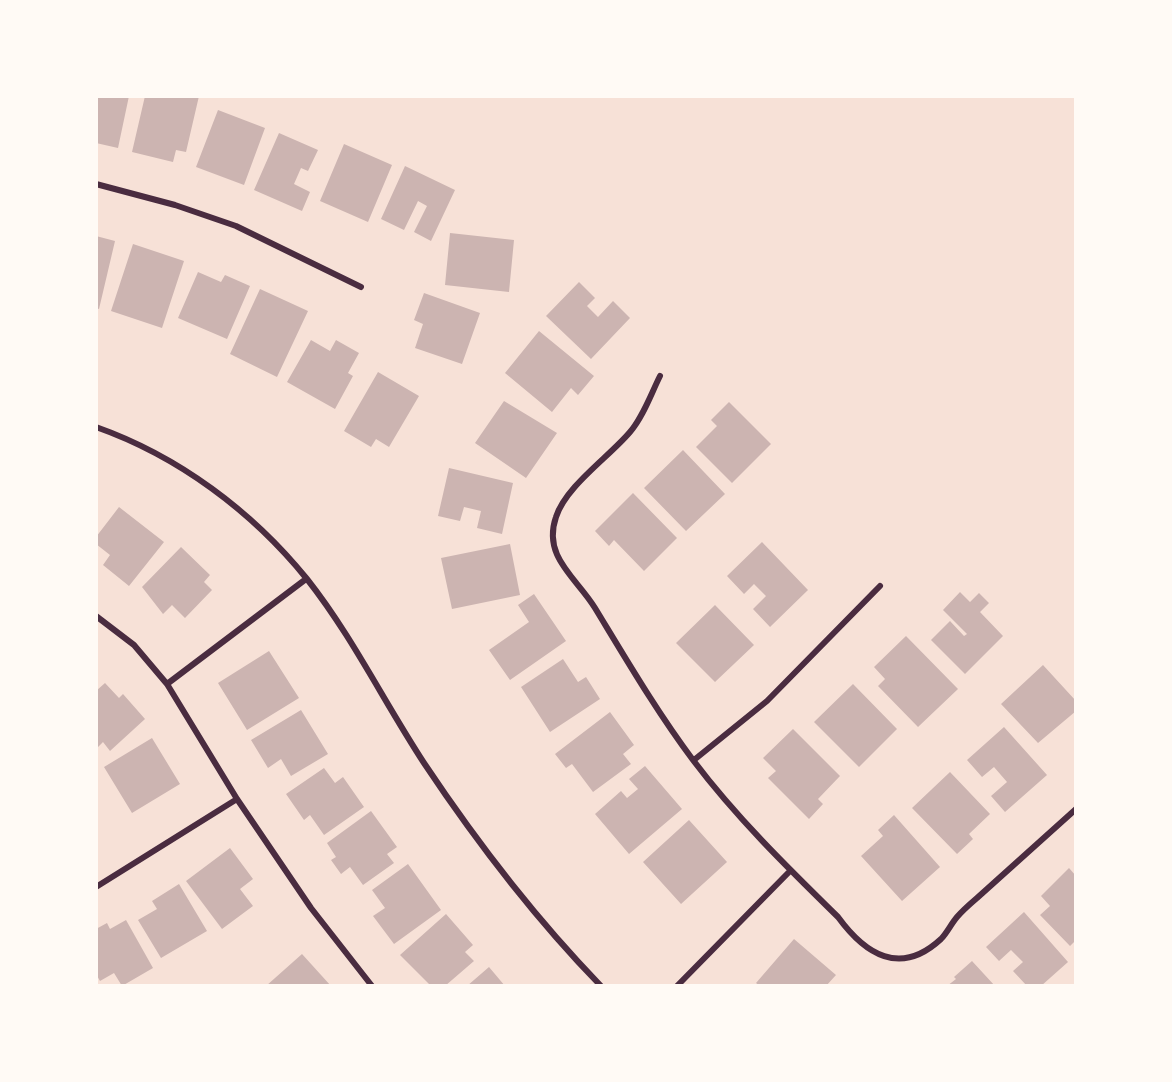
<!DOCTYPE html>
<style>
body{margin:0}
#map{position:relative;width:1172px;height:1082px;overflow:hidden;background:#f7e1d7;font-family:Roboto,sans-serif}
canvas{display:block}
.frame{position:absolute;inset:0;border:98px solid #fffaf5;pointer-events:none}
</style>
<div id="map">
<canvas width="1172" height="1082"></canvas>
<div class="frame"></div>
</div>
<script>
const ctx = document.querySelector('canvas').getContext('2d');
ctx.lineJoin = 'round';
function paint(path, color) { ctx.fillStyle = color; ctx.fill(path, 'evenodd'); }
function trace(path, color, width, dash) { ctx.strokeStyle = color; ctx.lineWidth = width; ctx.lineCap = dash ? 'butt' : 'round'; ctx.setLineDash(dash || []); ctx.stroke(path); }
const building = new Path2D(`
 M 96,96 L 129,96 L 118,148 L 96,143 Z
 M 145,96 L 199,96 L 186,152 L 176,150 L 173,162 L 132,152 Z
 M 218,110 L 265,128 L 244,185 L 196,167 Z
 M 279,133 L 318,150 L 308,171 L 301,168 L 294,184 L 310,192 L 302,211 L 254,190 Z
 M 344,144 L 392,165 L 368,222 L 320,201 Z
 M 405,166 L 455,190 L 431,241 L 414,232 L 427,206 L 418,201 L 404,230 L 381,219 Z
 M 450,233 L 514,240 L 509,292 L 445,285 Z
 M 96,236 L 115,241 L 99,309 L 96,308 Z
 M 133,244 L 184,261 L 162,328 L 111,311 Z
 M 198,272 L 221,282 L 225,275 L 250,286 L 227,339 L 178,318 Z
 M 579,282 L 595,298 L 587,306 L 598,317 L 613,301 L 630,318 L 591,359 L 546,316 Z
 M 260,289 L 308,311 L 277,377 L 230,354 Z
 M 424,293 L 480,313 L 462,364 L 415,348 L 423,324 L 414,320 Z
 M 539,331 L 594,376 L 578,395 L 571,388 L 552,412 L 505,373 Z
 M 311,340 L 330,351 L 336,340 L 359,353 L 348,373 L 353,376 L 335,409 L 287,382 Z
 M 378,372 L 419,396 L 389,447 L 376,439 L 371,447 L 344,431 Z
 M 504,401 L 557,433 L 526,478 L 475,443 Z
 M 729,402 L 771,444 L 732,483 L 696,447 L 717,426 L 711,420 Z
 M 683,450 L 725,494 L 686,531 L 644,488 Z
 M 449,468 L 513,483 L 502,534 L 477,528 L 481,511 L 464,507 L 460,521 L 438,516 Z
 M 633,493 L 677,538 L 644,571 L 614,540 L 609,546 L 595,531 Z
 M 119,507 L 164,542 L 129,586 L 103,565 L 110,555 L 96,544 L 96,537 Z
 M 762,542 L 808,590 L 770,627 L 753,609 L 766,596 L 754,584 L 744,594 L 727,576 Z
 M 510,544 L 520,595 L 452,609 L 441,558 Z
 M 181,547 L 210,575 L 204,582 L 212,590 L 185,618 L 172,605 L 163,614 L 142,587 Z
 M 960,592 L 970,602 L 979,593 L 989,603 L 980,612 L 1003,636 L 965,674 L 931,640 L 950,621 L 964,636 L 967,634 L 943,610 Z
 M 534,594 L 566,641 L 510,680 L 489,650 L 529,622 L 518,605 Z
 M 715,605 L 754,645 L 715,682 L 676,643 Z
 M 906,636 L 958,689 L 918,727 L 878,686 L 885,679 L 874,667 Z
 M 269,651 L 299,698 L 247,730 L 218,683 Z
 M 563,659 L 578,682 L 586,677 L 600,699 L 550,732 L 521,687 Z
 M 1043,665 L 1076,701 L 1076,711 L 1038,743 L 1001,704 Z
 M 105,683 L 119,698 L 123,694 L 145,719 L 110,751 L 103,742 L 96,749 L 96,691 Z
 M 853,684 L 897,729 L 859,767 L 814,722 Z
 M 301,710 L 328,754 L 291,776 L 281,759 L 268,768 L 251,740 Z
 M 610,712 L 634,745 L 623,754 L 631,764 L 593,792 L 572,764 L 566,768 L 555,754 Z
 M 1004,727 L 1047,775 L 1005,812 L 991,796 L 1007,782 L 994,767 L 982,777 L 967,760 Z
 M 793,729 L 840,776 L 818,799 L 823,804 L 809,819 L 768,778 L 776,771 L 763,758 Z
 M 152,738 L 180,784 L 132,813 L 104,767 Z
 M 645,766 L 682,809 L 629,854 L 595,814 L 621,791 L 627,798 L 638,789 L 629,779 Z
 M 324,768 L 335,783 L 343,777 L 364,807 L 324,835 L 310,815 L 304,820 L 286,794 Z
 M 950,772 L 990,814 L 969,834 L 973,839 L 957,854 L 912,808 Z
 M 371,811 L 397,847 L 387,854 L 394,863 L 363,885 L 350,867 L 341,874 L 331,860 L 336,857 L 327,843 Z
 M 894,815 L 940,867 L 902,901 L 861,856 L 883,836 L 878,830 Z
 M 689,820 L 727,862 L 681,904 L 643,862 Z
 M 230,848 L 253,879 L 240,889 L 253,906 L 222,929 L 186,881 Z
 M 408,864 L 441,910 L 394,944 L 373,916 L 385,908 L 372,890 Z
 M 1069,868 L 1076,876 L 1076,940 L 1070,946 L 1040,915 L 1050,906 L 1041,896 Z
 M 179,884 L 207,931 L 161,958 L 138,920 L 157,909 L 152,901 Z
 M 1024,912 L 1068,962 L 1041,986 L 1027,986 L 1013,971 L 1023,962 L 1011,950 L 999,961 L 986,947 Z
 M 446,914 L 473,945 L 465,952 L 474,961 L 445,986 L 431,986 L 400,955 Z
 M 126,920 L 153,968 L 122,986 L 114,973 L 100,981 L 96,974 L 96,929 L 107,923 L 110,929 Z
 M 794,939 L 836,975 L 826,986 L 760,986 L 756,983 Z
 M 302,954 L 331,986 L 266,986 Z
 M 972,961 L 995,986 L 947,986 L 956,979 L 954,977 Z
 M 489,967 L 505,986 L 467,986 Z`);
const minor = new Path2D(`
 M 96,184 L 175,205 L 236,226 L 361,287
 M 660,376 C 651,394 643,417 630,432 C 609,457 566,486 556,517 C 542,557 577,578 595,608 C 626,659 657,712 693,760 C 736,817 787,867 838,917 C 865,954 900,977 941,939 C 947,933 951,924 957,917 C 963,910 970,904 977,898 C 1010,868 1043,839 1076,809
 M 96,427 C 178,456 252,511 307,579 C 352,636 384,702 424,763 C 476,841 535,918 601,986
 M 96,616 L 134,645 L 167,684 L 237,799 L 311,908 L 372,986
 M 167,684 L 306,579
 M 694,760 L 767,701 L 880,586
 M 96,887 L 237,799
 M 677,986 L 790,871`);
paint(building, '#ccb4b1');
trace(minor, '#4a2c40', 6);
</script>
